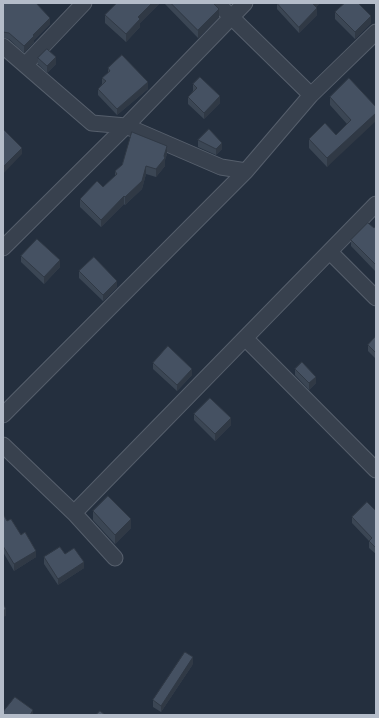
<!DOCTYPE html>
<style>
body{margin:0}
#map{position:relative;width:379px;height:718px;overflow:hidden;background:#242f3e;font-family:Arial,sans-serif}
canvas{display:block}
.frame{position:absolute;inset:0;border:4px solid #b4bcc9;pointer-events:none}
</style>
<div id="map">
<canvas width="379" height="718"></canvas>
<div class="frame"></div>
</div>
<script>
const ctx = document.querySelector('canvas').getContext('2d');
ctx.lineJoin = 'round';
function trace(path, color, width, dash) { ctx.strokeStyle = color; ctx.lineWidth = width; ctx.lineCap = dash ? 'butt' : 'round'; ctx.setLineDash(dash || []); ctx.stroke(path); }
function paint(path, color) { ctx.fillStyle = color; ctx.fill(path, 'evenodd'); }
const street = new Path2D(`
 M 217,3 L 311,95
 M 3,46 L 92,123 L 126,126 L 221,167 L 246,171
 M 25,65 L 84,3
 M 3,248 L 126,126 L 245,3
 M 330,252 L 376,298
 M 245,338 L 376,470
 M 3,415 L 246,171 L 311,95 L 376,32
 M 3,445 L 74,513 L 115,558
 M 74,513 L 376,204`);
const wall = new Path2D(`
 M 3,3 L 50,24 L 34,40 L 34,42 L 24,53 L 9,39 L 3,38 Z
 M 117,3 L 160,3 L 140,23 L 140,27 L 126,42 L 105,23 L 105,15 Z
 M 164,3 L 213,3 L 219,17 L 198,38 Z
 M 277,3 L 320,3 L 316,7 L 317,15 L 299,33 L 277,9 Z
 M 335,12 L 371,23 L 355,39 L 335,19 Z
 M 38,58 L 56,64 L 47,73 L 38,64 Z
 M 108,68 L 148,89 L 117,115 L 98,95 L 98,89 L 102,84 L 102,78 L 108,73 Z
 M 193,84 L 220,103 L 204,119 L 188,104 L 188,97 L 193,91 Z
 M 330,97 L 376,107 L 327,167 L 309,148 L 309,139 L 336,135 L 347,124 L 330,105 Z
 M 198,140 L 222,149 L 216,155 L 198,147 Z
 M 167,154 L 165,160 L 165,166 L 156,177 L 146,174 L 142,189 L 125,205 L 124,204 L 101,227 L 80,207 L 80,199 L 103,187 L 115,176 L 115,171 Z
 M 376,226 L 376,272 L 351,246 L 351,240 L 374,228 Z
 M 21,256 L 60,267 L 44,284 L 21,262 Z
 M 79,271 L 117,287 L 103,301 L 79,278 Z
 M 376,331 L 376,359 L 368,351 L 368,345 L 375,338 L 375,332 Z
 M 153,363 L 192,375 L 177,391 L 153,369 Z
 M 295,369 L 316,383 L 309,390 L 295,375 Z
 M 194,414 L 231,425 L 215,441 L 194,420 Z
 M 93,511 L 131,528 L 115,544 L 93,520 Z
 M 376,511 L 376,554 L 369,548 L 369,541 L 352,523 L 352,517 Z
 M 3,514 L 7,521 L 21,535 L 36,557 L 14,571 L 3,552 Z
 M 65,554 L 84,568 L 58,585 L 44,564 L 44,557 Z
 M 193,664 L 161,712 L 153,707 L 153,700 Z`);
const shadedWall = new Path2D(`
 M 152,3 L 160,3 L 140,23 L 140,27 L 126,42 L 126,34 L 138,17 Z
 M 313,3 L 320,3 L 313,10 Z
 M 317,8 L 317,15 L 299,33 L 299,27 Z
 M 219,9 L 219,17 L 198,38 L 198,30 Z
 M 371,16 L 371,23 L 355,39 L 355,32 Z
 M 50,18 L 50,24 L 34,40 L 34,42 L 24,53 L 24,46 L 33,35 Z
 M 56,57 L 56,64 L 47,73 L 47,66 Z
 M 148,82 L 148,89 L 117,115 L 117,109 Z
 M 220,96 L 220,103 L 204,119 L 204,113 Z
 M 376,113 L 376,121 L 327,167 L 327,158 Z
 M 222,143 L 222,149 L 216,155 L 216,149 Z
 M 167,146 L 167,154 L 165,160 L 165,166 L 156,177 L 156,169 L 164,156 Z
 M 22,148 L 22,154 L 3,174 L 3,167 Z
 M 146,166 L 146,174 L 142,189 L 125,205 L 125,197 Z
 M 124,196 L 124,204 L 101,227 L 101,220 Z
 M 60,260 L 60,267 L 44,284 L 44,277 Z
 M 117,281 L 117,287 L 103,301 L 103,295 Z
 M 192,369 L 192,375 L 177,391 L 177,385 Z
 M 316,377 L 316,383 L 309,390 L 309,383 Z
 M 231,418 L 231,425 L 215,441 L 215,434 Z
 M 131,519 L 131,528 L 115,544 L 115,535 Z
 M 36,551 L 36,557 L 14,571 L 14,564 Z
 M 84,562 L 84,568 L 58,585 L 58,579 Z
 M 6,609 L 6,616 L 3,617 L 3,611 Z
 M 193,657 L 193,664 L 161,712 L 161,706 Z
 M 33,710 L 33,715 L 30,715 Z`);
const building = new Path2D(`
 M 3,3 L 36,3 L 50,18 L 33,35 L 34,36 L 24,46 L 9,33 L 3,32 Z
 M 117,3 L 152,3 L 138,17 L 140,19 L 126,34 L 105,15 Z
 M 171,3 L 213,3 L 219,9 L 198,30 Z
 M 277,3 L 313,3 L 313,4 L 317,8 L 299,27 Z
 M 345,3 L 358,3 L 371,16 L 355,32 L 335,12 Z
 M 47,49 L 56,57 L 47,66 L 38,58 Z
 M 122,55 L 148,82 L 117,109 L 98,89 L 106,81 L 102,78 L 110,71 L 108,68 Z
 M 200,77 L 220,96 L 204,113 L 188,97 L 197,88 L 193,84 Z
 M 349,78 L 376,107 L 376,113 L 327,158 L 309,139 L 325,123 L 336,135 L 351,120 L 330,97 Z
 M 3,129 L 22,148 L 3,167 Z
 M 209,129 L 222,143 L 216,149 L 198,140 Z
 M 132,132 L 167,146 L 164,156 L 165,158 L 156,169 L 146,166 L 142,181 L 125,197 L 124,196 L 101,220 L 80,199 L 97,181 L 103,187 L 117,174 L 115,171 L 122,165 Z
 M 368,223 L 374,228 L 376,226 L 376,265 L 351,240 Z
 M 37,239 L 60,260 L 44,277 L 21,256 Z
 M 94,257 L 117,281 L 103,295 L 79,271 Z
 M 376,336 L 376,353 L 368,345 Z
 M 168,346 L 192,369 L 177,385 L 153,363 Z
 M 302,362 L 316,377 L 309,383 L 295,369 Z
 M 210,398 L 231,418 L 215,434 L 194,414 Z
 M 108,496 L 131,519 L 115,535 L 93,511 Z
 M 367,502 L 376,511 L 376,548 L 369,541 L 372,538 L 352,517 Z
 M 3,514 L 7,521 L 11,519 L 21,535 L 25,532 L 36,551 L 14,564 L 3,546 Z
 M 60,547 L 65,554 L 74,548 L 84,562 L 58,579 L 44,557 Z
 M 3,604 L 6,609 L 3,611 Z
 M 185,652 L 193,657 L 161,706 L 153,700 Z
 M 15,697 L 33,710 L 30,715 L 3,715 L 3,712 Z
 M 100,711 L 105,715 L 96,715 Z`);
trace(street, '#565f6c', 17);
trace(street, '#38414e', 15);
paint(wall, '#3b4654');
paint(shadedWall, '#303945');
paint(building, '#455162');
trace(building, '#303945', 1);
</script>
